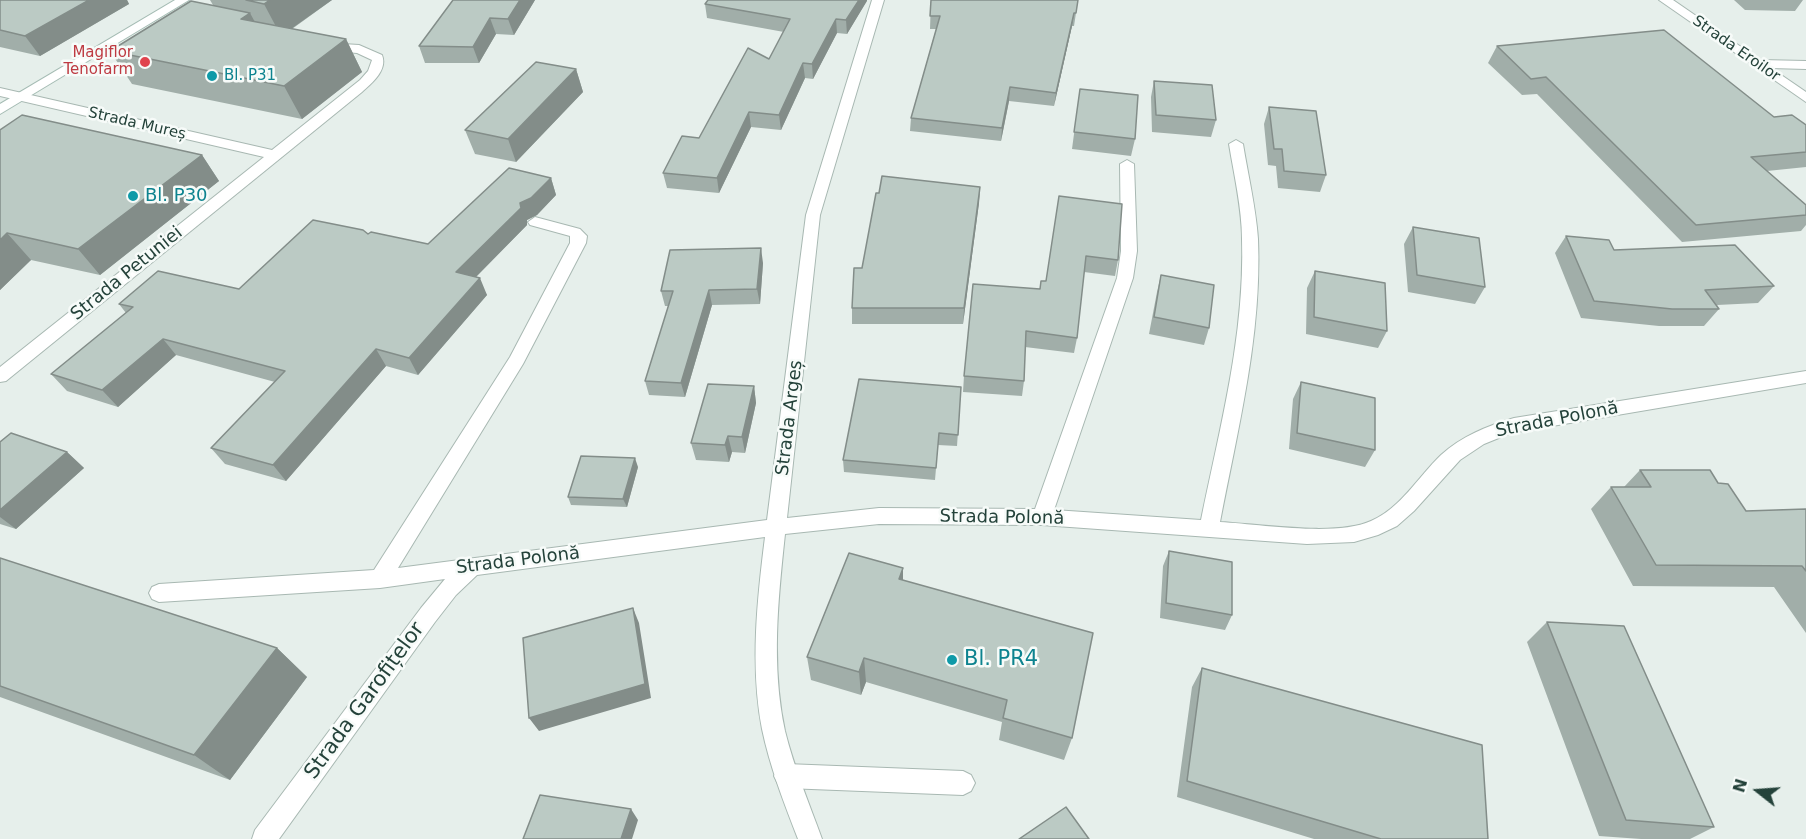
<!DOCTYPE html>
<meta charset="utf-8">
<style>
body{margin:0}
#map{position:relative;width:1806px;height:839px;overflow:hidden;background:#e6efeb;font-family:"DejaVu Sans",sans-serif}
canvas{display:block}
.north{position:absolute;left:1728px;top:761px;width:60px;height:60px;-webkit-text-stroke:4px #f7fbf9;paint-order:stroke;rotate:287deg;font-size:16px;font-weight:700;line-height:24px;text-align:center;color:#24423a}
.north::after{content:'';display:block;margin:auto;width:21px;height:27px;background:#24423a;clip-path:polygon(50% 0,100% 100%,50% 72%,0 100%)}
</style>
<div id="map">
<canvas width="1806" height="839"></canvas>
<div class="north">N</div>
</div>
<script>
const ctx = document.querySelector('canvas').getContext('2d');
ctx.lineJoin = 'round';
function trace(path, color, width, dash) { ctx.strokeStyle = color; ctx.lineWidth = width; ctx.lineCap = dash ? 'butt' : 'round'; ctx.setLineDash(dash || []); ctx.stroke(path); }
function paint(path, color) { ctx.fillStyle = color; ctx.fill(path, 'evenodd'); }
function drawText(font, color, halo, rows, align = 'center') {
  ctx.font = font + ' "DejaVu Sans",sans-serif'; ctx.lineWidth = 5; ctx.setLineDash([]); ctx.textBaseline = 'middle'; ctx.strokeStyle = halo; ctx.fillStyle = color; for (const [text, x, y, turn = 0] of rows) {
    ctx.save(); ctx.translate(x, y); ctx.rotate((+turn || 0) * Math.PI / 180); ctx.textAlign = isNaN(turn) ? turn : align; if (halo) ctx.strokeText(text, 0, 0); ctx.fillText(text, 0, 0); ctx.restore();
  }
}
const service = new Path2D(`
 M 786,764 L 963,771 L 971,775 L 975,783 L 971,791 L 963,795 L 786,788 L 778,784 L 774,776 L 778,768 Z`);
const minor = new Path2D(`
 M 872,0 L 884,0 L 820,215 L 787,518 L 879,508 L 1035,509 L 1117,278 L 1121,251 L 1120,164 L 1127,160 L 1134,164 L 1137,251 L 1133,278 L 1054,510 L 1201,520 C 1220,427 1245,335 1242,239 C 1242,208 1234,175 1229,144 L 1236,140 L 1243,144 C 1248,175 1256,208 1258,239 C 1262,335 1238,428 1220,522 C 1259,524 1336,537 1371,521 C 1401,508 1418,477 1441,455 C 1462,436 1487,426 1514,418 L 1806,371 L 1806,383 L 1511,433 L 1484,444 L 1460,460 L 1414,511 L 1397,526 L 1378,535 L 1354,542 L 1307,544 L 1042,525 L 879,524 L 785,534 C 778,599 771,666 785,731 C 794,768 809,803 822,839 L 798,839 C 784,803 770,767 762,729 C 750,666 757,600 765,537 L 477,575 L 456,595 L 435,622 L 279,839 L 252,839 L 255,830 L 421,608 L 445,579 L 380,588 L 159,602 L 152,599 L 149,593 L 152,587 L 159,584 L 374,570 L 510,357 L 570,243 L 570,236 L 530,225 L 528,222 L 535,217 L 580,229 L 587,236 L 586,243 L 523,364 L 398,568 L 767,520 L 806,215 Z
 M 1659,0 L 1673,0 L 1760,60 L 1806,61 L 1806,69 L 1771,68 L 1806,92 L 1806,102 Z
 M 327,43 L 359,45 L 382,55 C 388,70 372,83 362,92 L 6,381 L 0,382 L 0,367 L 264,157 L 0,96 L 0,88 L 272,150 L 360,80 L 368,71 L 372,60 L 357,53 L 323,50 L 323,44 Z`);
const secondary = new Path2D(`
 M 175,0 L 189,0 L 0,114 L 0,104 Z`);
const wall = new Path2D(`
 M 0,0 L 127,0 L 129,4 L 40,56 L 0,47 Z
 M 210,0 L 332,0 L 292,29 L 346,39 L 362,72 L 302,119 L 132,84 L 110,51 L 213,5 Z
 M 453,0 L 535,0 L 514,35 L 496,34 L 479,63 L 425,63 L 419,46 Z
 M 708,0 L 867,0 L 847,34 L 837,33 L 813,79 L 805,78 L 781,130 L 751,127 L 719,193 L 667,188 L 663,173 L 699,138 L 769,59 L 784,32 L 707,18 L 705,4 Z
 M 931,0 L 1078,0 L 1074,26 L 1072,26 L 1054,106 L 1009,101 L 1001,141 L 910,131 L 911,118 L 936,29 L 930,29 Z
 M 1734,0 L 1803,0 L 1795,11 L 1745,10 Z
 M 1497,46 L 1806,125 L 1806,167 L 1767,171 L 1806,205 L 1806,225 L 1801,231 L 1682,242 L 1537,94 L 1522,95 L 1488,63 Z
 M 576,69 L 583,92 L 516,162 L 475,154 L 465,130 Z
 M 1154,81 L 1216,120 L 1211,137 L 1152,132 L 1151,97 Z
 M 1080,89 L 1135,139 L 1131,156 L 1072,149 Z
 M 1269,107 L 1326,175 L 1320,192 L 1278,188 L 1276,166 L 1268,165 L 1264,124 Z
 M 0,130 L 202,155 L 219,181 L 100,275 L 31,260 L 0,290 Z
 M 551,178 L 556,195 L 537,215 L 527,220 L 527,225 L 476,277 L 487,295 L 418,375 L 386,366 L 286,481 L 225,464 L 211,448 L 275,382 L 176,355 L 118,407 L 67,391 L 51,374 L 126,313 L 119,304 L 239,289 L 368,234 L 428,244 Z
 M 980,187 L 979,203 L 963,324 L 852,324 L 852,308 L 862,268 Z
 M 1059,196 L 1118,260 L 1115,276 L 1084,272 L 1077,338 L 1074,353 L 1025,347 L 1024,381 L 1022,396 L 963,392 L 964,376 L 1046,281 Z
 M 1413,227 L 1485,287 L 1475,304 L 1408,292 L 1404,244 Z
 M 1566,236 L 1614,250 L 1774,286 L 1758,303 L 1717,305 L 1719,309 L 1704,326 L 1659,326 L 1581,318 L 1555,253 Z
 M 763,263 L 760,304 L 712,305 L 685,397 L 649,395 L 645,381 L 669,306 L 665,306 L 661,291 Z
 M 1315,271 L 1387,331 L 1378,348 L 1306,334 L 1307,288 Z
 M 1161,275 L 1209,328 L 1204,345 L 1149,334 L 1157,292 Z
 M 1301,382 L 1375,450 L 1365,467 L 1289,449 L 1293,399 Z
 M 754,386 L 756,403 L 745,453 L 732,452 L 729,462 L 696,460 L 691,443 Z
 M 961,387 L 957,446 L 938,445 L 935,480 L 844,472 L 843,460 Z
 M 0,442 L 67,452 L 84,468 L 16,529 L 0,524 Z
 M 638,467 L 627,507 L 571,505 L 568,497 Z
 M 1640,470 L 1718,483 L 1746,511 L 1806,509 L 1806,633 L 1774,587 L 1633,586 L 1591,509 L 1611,487 L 1624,487 Z
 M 1169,551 L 1232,615 L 1225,630 L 1160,618 L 1163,566 Z
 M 0,558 L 277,648 L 307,677 L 230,780 L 0,697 Z
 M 903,580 L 1072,738 L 1064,760 L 999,740 L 1002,722 L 866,682 L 861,695 L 811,680 L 807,657 Z
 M 1547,622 L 1714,827 L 1690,839 L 1641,839 L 1599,836 L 1527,642 Z
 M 1202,668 L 1488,839 L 1314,839 L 1177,797 L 1192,687 Z`);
const shadedWall = new Path2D(`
 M 89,0 L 127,0 L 129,4 L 40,56 L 25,36 Z
 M 270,0 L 332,0 L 281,36 L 264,4 Z
 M 520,0 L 535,0 L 514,35 L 508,19 Z
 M 859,0 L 867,0 L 867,1 L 847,34 L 846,20 Z
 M 250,13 L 268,46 L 241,19 Z
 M 1074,13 L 1072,26 L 1054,106 L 1056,93 Z
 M 490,18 L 496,34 L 479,63 L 473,47 Z
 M 836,19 L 837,33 L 813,79 L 812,64 Z
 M 346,39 L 362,72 L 302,119 L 284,86 Z
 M 803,63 L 805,78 L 781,130 L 779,115 Z
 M 576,69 L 583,92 L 516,162 L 508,139 Z
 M 1010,87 L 1009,101 L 1001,141 L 1002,128 Z
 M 749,112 L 751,127 L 719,193 L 717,178 Z
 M 202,155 L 219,181 L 100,275 L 78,249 Z
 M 551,178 L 556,195 L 537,215 L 527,220 L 527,225 L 464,289 L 456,272 L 520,203 Z
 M 980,187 L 979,203 L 963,324 L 964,308 Z
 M 7,233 L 31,260 L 0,290 L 0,240 Z
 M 761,248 L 763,263 L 760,304 L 757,289 Z
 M 480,278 L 487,295 L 418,375 L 409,358 Z
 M 709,290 L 712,305 L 685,397 L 681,383 Z
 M 163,339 L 176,355 L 118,407 L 102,390 Z
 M 376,349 L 386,366 L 286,481 L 273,465 Z
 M 754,386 L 756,403 L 745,453 L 742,437 Z
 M 728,436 L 732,452 L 729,462 L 725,445 Z
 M 67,452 L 84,468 L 16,529 L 0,517 L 0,510 Z
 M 635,458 L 638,467 L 627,507 L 623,499 Z
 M 903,568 L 903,593 L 899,579 Z
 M 633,608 L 639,623 L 651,698 L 539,731 L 529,718 Z
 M 277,648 L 307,677 L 230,780 L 194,755 Z
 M 864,658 L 866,682 L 861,695 L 859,672 Z
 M 631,809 L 638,820 L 632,839 L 621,839 Z`);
const building = new Path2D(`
 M 0,0 L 89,0 L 25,36 L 0,30 Z
 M 246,0 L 270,0 L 264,4 Z
 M 453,0 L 520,0 L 508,19 L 490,18 L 473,47 L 419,46 Z
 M 708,0 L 859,0 L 846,20 L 836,19 L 812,64 L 803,63 L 779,115 L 749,112 L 717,178 L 663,173 L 682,136 L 699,138 L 748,48 L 769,59 L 790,19 L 705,4 Z
 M 931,0 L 1078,0 L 1076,13 L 1074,13 L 1056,93 L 1010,87 L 1002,128 L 911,118 L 940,16 L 930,16 Z
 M 191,1 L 250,13 L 241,19 L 346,39 L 284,86 L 110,51 Z
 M 1664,30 L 1774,117 L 1792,115 L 1806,125 L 1806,152 L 1751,157 L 1806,205 L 1806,215 L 1696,225 L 1546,77 L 1531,79 L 1497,46 Z
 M 536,62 L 576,69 L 508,139 L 465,130 Z
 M 1154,81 L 1212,85 L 1216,120 L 1156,115 Z
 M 1080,89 L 1138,95 L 1135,139 L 1074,132 Z
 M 1269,107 L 1316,111 L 1326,175 L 1284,171 L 1282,149 L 1274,149 Z
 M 22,115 L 202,155 L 78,249 L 7,233 L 0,240 L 0,130 Z
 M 509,168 L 551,178 L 531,198 L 520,203 L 521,208 L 456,272 L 480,278 L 409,358 L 376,349 L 273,465 L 211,448 L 285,371 L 163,339 L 102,390 L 51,374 L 133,307 L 119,304 L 158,271 L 239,289 L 313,220 L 363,230 L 368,234 L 371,232 L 428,244 Z
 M 882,176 L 980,187 L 964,308 L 852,308 L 854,268 L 862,268 L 876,193 L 879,193 Z
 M 1059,196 L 1122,204 L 1118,260 L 1086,256 L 1077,338 L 1026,331 L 1024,381 L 964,376 L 973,284 L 1040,289 L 1041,281 L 1046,281 Z
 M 1413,227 L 1479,238 L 1485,287 L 1417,275 Z
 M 1566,236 L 1609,240 L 1614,250 L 1735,245 L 1774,286 L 1705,290 L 1719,309 L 1672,309 L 1594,301 Z
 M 761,248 L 757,289 L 709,290 L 681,383 L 645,381 L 673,291 L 661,291 L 670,250 Z
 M 1315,271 L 1385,283 L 1387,331 L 1314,317 Z
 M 1161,275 L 1214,285 L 1209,328 L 1154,317 Z
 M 859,379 L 961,387 L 958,435 L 939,433 L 936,468 L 843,460 Z
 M 1301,382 L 1375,398 L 1375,450 L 1297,433 Z
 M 708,384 L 754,386 L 742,437 L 728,436 L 725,445 L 691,443 Z
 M 11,433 L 67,452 L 0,510 L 0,442 Z
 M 581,456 L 635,458 L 623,499 L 568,497 Z
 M 1640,470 L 1710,470 L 1718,483 L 1728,484 L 1746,511 L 1806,509 L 1806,571 L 1802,566 L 1656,565 L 1611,487 L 1651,487 Z
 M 1169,551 L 1232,562 L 1232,615 L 1166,603 Z
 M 849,553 L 903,568 L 899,579 L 1093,633 L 1072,738 L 1003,718 L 1007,700 L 864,658 L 859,672 L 807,657 Z
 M 0,558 L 277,648 L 194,755 L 0,686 Z
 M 633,608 L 645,684 L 529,718 L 523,638 Z
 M 1547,622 L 1624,626 L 1714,827 L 1626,820 Z
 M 1202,668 L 1482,745 L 1488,839 L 1381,839 L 1187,781 Z
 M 540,795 L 631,809 L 621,839 L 523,839 Z
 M 1066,807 L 1089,839 L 1019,839 Z`);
const markers = [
 [145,62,6,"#e0444e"],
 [212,76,6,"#0f9aa8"],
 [133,196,6,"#0f9aa8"],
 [952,660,6,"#0f9aa8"]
];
const farStreetnames = [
 ["Strada Eroilor",1736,49,35],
 ["Strada Mureș",137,124,13]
];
const farHealthnames = [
 ["Magiflor",133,53],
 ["Tenofarm",133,70]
];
const farCulturenames = [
 ["Bl. P31",224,76]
];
const cultureNames = [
 ["Bl. P30",145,196]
];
const streetNames = [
 ["Strada Petuniei",127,274,-39],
 ["Strada Argeș",790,418,-83],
 ["Strada Polonă",1557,420,-11],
 ["Strada Polonă",1002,518,1],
 ["Strada Polonă",518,561,-7]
];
const nearCulturenames = [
 ["Bl. PR4",964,660]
];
const nearStreetnames = [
 ["Strada Garofițelor",365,701,-54]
];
trace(service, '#a8b8b2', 2);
trace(minor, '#a8b8b2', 2);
trace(secondary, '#a4bbb3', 2);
paint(service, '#fff');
paint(minor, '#fff');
paint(secondary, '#fff');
paint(wall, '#a1aea9');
paint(shadedWall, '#838d89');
paint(building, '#bbcac4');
trace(building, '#838d89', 1.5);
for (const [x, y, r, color] of markers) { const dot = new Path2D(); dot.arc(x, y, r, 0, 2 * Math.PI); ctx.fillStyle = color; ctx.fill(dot); trace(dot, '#f7fbf9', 2); }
drawText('15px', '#24423a', '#f7fbf9', farStreetnames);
drawText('15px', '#be3a42', '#f7fbf9', farHealthnames, 'right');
drawText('15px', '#0d838f', '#f7fbf9', farCulturenames, 'left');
drawText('18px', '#0d838f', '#f7fbf9', cultureNames, 'left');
drawText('18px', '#24423a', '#f7fbf9', streetNames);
drawText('21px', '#0d838f', '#f7fbf9', nearCulturenames, 'left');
drawText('21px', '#24423a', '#f7fbf9', nearStreetnames);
</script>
